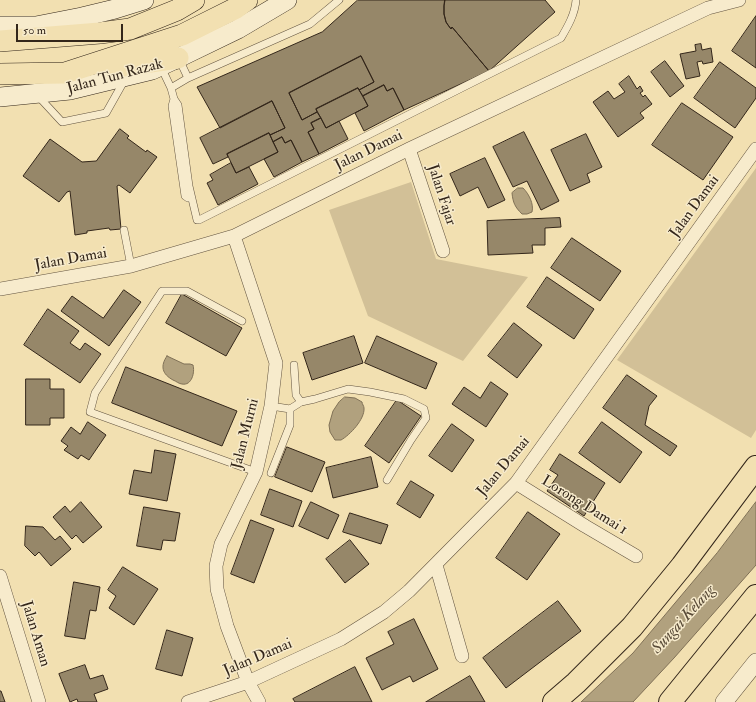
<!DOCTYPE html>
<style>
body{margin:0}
#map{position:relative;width:756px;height:702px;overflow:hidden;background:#f2e0b1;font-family:"IM FELL Double Pica",serif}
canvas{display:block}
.scale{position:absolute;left:16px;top:24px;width:107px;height:18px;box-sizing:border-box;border:2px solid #33261a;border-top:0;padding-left:5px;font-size:12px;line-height:14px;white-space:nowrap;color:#33261a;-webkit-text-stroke:3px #f7ebcc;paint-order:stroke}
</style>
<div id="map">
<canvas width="756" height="702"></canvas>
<div class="scale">50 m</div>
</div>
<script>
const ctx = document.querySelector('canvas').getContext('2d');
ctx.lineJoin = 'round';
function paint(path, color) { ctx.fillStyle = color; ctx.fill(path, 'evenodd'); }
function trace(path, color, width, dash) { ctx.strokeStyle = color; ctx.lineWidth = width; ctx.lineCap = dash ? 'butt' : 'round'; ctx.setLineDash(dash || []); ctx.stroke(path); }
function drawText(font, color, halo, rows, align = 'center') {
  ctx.font = font + ' "IM FELL Double Pica",serif'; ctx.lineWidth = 3; ctx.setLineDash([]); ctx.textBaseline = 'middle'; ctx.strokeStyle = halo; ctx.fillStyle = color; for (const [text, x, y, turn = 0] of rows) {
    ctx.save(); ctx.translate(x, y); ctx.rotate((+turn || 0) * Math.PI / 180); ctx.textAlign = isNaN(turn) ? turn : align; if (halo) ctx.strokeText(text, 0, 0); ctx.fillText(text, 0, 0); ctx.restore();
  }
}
const green = new Path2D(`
 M 756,168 L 756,430 L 751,438 L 617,360 Z
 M 411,182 L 436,259 L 528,277 L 463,361 L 368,316 L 329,210 Z`);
const water = new Path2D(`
 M 518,188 L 523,188 C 529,194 534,204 532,212 L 527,214 L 522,214 C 515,207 513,203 512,193 Z
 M 167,356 L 184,364 L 190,364 L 193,365 C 195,372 192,386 182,384 C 179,384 176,381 173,380 C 162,374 160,366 167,356 Z
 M 345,397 L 355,398 L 362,402 C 362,404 364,406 364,408 C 365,419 350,435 341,440 L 335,440 L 330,432 L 329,425 L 333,411 L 339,402 Z
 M 756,502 L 756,565 L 674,658 L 633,702 L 581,702 L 633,653 L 717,553 Z`);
const building = new Path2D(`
 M 358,0 L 445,0 L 444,6 L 444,14 L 446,22 L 448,25 L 451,29 L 452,27 L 489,71 L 404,110 L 393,88 L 387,91 L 384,85 L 363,96 L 359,90 L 374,82 L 361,56 L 289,93 L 302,120 L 317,112 L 321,118 L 311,123 L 314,129 L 308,132 L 319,154 L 302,162 L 291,140 L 285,143 L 282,137 L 273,142 L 270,135 L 285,128 L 272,101 L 220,128 L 197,87 L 322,32 Z
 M 445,0 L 545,0 L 555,12 L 489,71 L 452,27 L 451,29 L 448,25 L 446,22 L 444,14 L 444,6 Z
 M 756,16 L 756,68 L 732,51 Z
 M 701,44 L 702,50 L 711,48 L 713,62 L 703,64 L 702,61 L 697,62 L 700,76 L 686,79 L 680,54 L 696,51 L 695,45 Z
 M 361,56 L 374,82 L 359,90 L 358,88 L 316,109 L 317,112 L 302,120 L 289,93 Z
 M 665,61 L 684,86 L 670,97 L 651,72 Z
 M 720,62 L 756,88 L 756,98 L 735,128 L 694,98 Z
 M 629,76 L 637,89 L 640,86 L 643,91 L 640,93 L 643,97 L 645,95 L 652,104 L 640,113 L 644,118 L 618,137 L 593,102 L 608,91 L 614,99 L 625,92 L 619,84 Z
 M 384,85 L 387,91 L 393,88 L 404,110 L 364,131 L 355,113 L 368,106 L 363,96 Z
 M 358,88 L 368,106 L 326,128 L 316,109 Z
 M 272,101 L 285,128 L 270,135 L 269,133 L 227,154 L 228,157 L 213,164 L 200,138 Z
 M 682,103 L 733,137 L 703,180 L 652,145 Z
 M 321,118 L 326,128 L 339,121 L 348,139 L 319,154 L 308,132 L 314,129 L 311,123 Z
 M 120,129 L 129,136 L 127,138 L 146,152 L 147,150 L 157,157 L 130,193 L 119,185 L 117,186 L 121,229 L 110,230 L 109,228 L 87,231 L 87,233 L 75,235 L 70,191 L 67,192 L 59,202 L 23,176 L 50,139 L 82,162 L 96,161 Z
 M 524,132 L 559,201 L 541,210 L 527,181 L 513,187 L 493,147 Z
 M 269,133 L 278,152 L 236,173 L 227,154 Z
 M 586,134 L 602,167 L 587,174 L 590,182 L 570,191 L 551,150 Z
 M 282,137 L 285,143 L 291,140 L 302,162 L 274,177 L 264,159 L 278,152 L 273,142 Z
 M 485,158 L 505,200 L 488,208 L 478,187 L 460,196 L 450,174 Z
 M 231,163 L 236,173 L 249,167 L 258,184 L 218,205 L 207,183 L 213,180 L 210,175 Z
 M 560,218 L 561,227 L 545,228 L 545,245 L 532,245 L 533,253 L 488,255 L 487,221 Z
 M 572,238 L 621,271 L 600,301 L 551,268 Z
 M 547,277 L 594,309 L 574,339 L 527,307 Z
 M 124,290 L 141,302 L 109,346 L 61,311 L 72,296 L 103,318 Z
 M 182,294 L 242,328 L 226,356 L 166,323 Z
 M 48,309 L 79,331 L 70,343 L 80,350 L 85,343 L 101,354 L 80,383 L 24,345 Z
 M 514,323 L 542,345 L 517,378 L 488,356 Z
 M 354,336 L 363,363 L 312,380 L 303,353 Z
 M 377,336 L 437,363 L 426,389 L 365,363 Z
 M 126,367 L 237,411 L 222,446 L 112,403 Z
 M 627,375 L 657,396 L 649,406 L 645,425 L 677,446 L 670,456 L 603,408 Z
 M 26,379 L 50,379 L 50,389 L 64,389 L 64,418 L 50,418 L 50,425 L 26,425 Z
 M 491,382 L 508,394 L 486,427 L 452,404 L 464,387 L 480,398 Z
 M 397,400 L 421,416 L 389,463 L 365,446 Z
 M 88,422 L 106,435 L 89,460 L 81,455 L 78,459 L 64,450 L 68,446 L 61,441 L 71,427 L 80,434 Z
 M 602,422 L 642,452 L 620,483 L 579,453 Z
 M 452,424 L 474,440 L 452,472 L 429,456 Z
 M 287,447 L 325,462 L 312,492 L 275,477 Z
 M 155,450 L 176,454 L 167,501 L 129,494 L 134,470 L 151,473 Z
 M 560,454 L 605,483 L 584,516 L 547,491 L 558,475 L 550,470 Z
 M 371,457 L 378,487 L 333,498 L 326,468 Z
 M 411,481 L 434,495 L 420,518 L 397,504 Z
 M 270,489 L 302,501 L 293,527 L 261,515 Z
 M 81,502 L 102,527 L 83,543 L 76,535 L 72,539 L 53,517 L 65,506 L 70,512 Z
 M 311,502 L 339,515 L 328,539 L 299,526 Z
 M 144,507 L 180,513 L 175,541 L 163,540 L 161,550 L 137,546 Z
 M 528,512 L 560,534 L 527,580 L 496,558 Z
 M 350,513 L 388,525 L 381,544 L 343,532 Z
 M 251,520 L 274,529 L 254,583 L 231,574 Z
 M 26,526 L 43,527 L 55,540 L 60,536 L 71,549 L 51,566 L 39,552 L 35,556 L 25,546 Z
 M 350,540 L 369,564 L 345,583 L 326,559 Z
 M 123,567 L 158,589 L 134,625 L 109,608 L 116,596 L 108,590 Z
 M 74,582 L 100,587 L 96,611 L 90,610 L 85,639 L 65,636 Z
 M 558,601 L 581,631 L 506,688 L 483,658 Z
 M 414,619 L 438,669 L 413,682 L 410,676 L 382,690 L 366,658 L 394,644 L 388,632 Z
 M 167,630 L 193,638 L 182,676 L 156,669 Z
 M 85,665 L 90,679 L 103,675 L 108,689 L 94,694 L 97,702 L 78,702 L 77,699 L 70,702 L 59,674 Z
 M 355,667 L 372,702 L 295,702 L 293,699 Z
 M 470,676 L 485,702 L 426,702 Z
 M 0,691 L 1,691 L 5,702 L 0,702 Z`);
const service = new Path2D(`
 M 179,59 L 188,78
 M 161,67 L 171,88 L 174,99 L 178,105 L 189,186 L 197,220 L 199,220 L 561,38 C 568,26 575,14 576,0
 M 171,88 L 188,78 L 310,24 L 339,0
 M 38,96 L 62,122 L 106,113 L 124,81
 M 174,99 L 172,106 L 185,196 L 188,198 L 191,198
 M 124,230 L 131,266
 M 242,321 L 187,291 L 162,291 L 95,393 L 90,412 L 256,472
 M 294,365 L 296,395 L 301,402
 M 271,406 L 290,409 L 301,402 L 315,399 L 348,389 L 370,392 L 404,399 L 424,409 L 426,418 L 411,440 L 387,480
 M 271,473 L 290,425 L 290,409`);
const minor = new Path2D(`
 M 409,149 L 443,251
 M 234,236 L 276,363 L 271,406 L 256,472 L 221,544 L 216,566 L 217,589 L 227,626 L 248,682 L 259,702
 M 0,289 L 131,266 L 234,236 L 409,149 L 708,8 L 739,0
 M 516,483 L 585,526 L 636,556
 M 436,565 L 462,656
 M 0,576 L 39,702
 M 188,702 L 248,682 L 341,639 L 384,612 L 409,591 L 516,483 L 756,149`);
const tertiary = new Path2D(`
 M 724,702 L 756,662`);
const secondary = new Path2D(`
 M 0,26 L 36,26 L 82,17 L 115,9 L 144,0
 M 0,97 L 70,90 L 152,70 L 178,58 L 238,29 L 287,0`);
const primary = new Path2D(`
 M 0,41 L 100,33 L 130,29 L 177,10 L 194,0
 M 116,67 L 178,58
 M 0,74 L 65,73 L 182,35 L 236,8 L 247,0`);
const motorway = new Path2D(`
 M 554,702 L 576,683 L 632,627 L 682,566 L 756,467
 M 670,702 L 756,596`);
const streetNames = [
 ["Jalan Tun Razak",115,77,-15],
 ["Jalan Damai",369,151,-26],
 ["Jalan Fajar",441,195,72],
 ["Jalan Damai",695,207,-54],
 ["Jalan Damai",71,260,-10],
 ["Jalan Murni",246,434,-76],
 ["Jalan Damai",504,467,-50],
 ["Lorong Damai 1",584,506,32],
 ["Jalan Aman",35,634,73],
 ["Jalan Damai",258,658,-23]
];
const waterNames = [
 ["Sungai Kelang",684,620,-48]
];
paint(green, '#d2c097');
paint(water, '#b1a17e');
trace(water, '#7f7056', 1);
paint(building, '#968769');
trace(building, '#33261a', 1);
trace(service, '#635440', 8);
trace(minor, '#635440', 14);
trace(tertiary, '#635440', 18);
trace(secondary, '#33261a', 20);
trace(primary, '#33261a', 22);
trace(motorway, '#33261a', 24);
trace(service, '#f7ebcc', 7);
trace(minor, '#f7ebcc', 13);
trace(tertiary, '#f7ebcc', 17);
trace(secondary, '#f7ebcc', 19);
trace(primary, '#f2e0b1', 21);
trace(motorway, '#f2e0b1', 22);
drawText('15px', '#33261a', '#f7ebcc', streetNames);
drawText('italic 16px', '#594b38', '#f7ebcc', waterNames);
</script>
